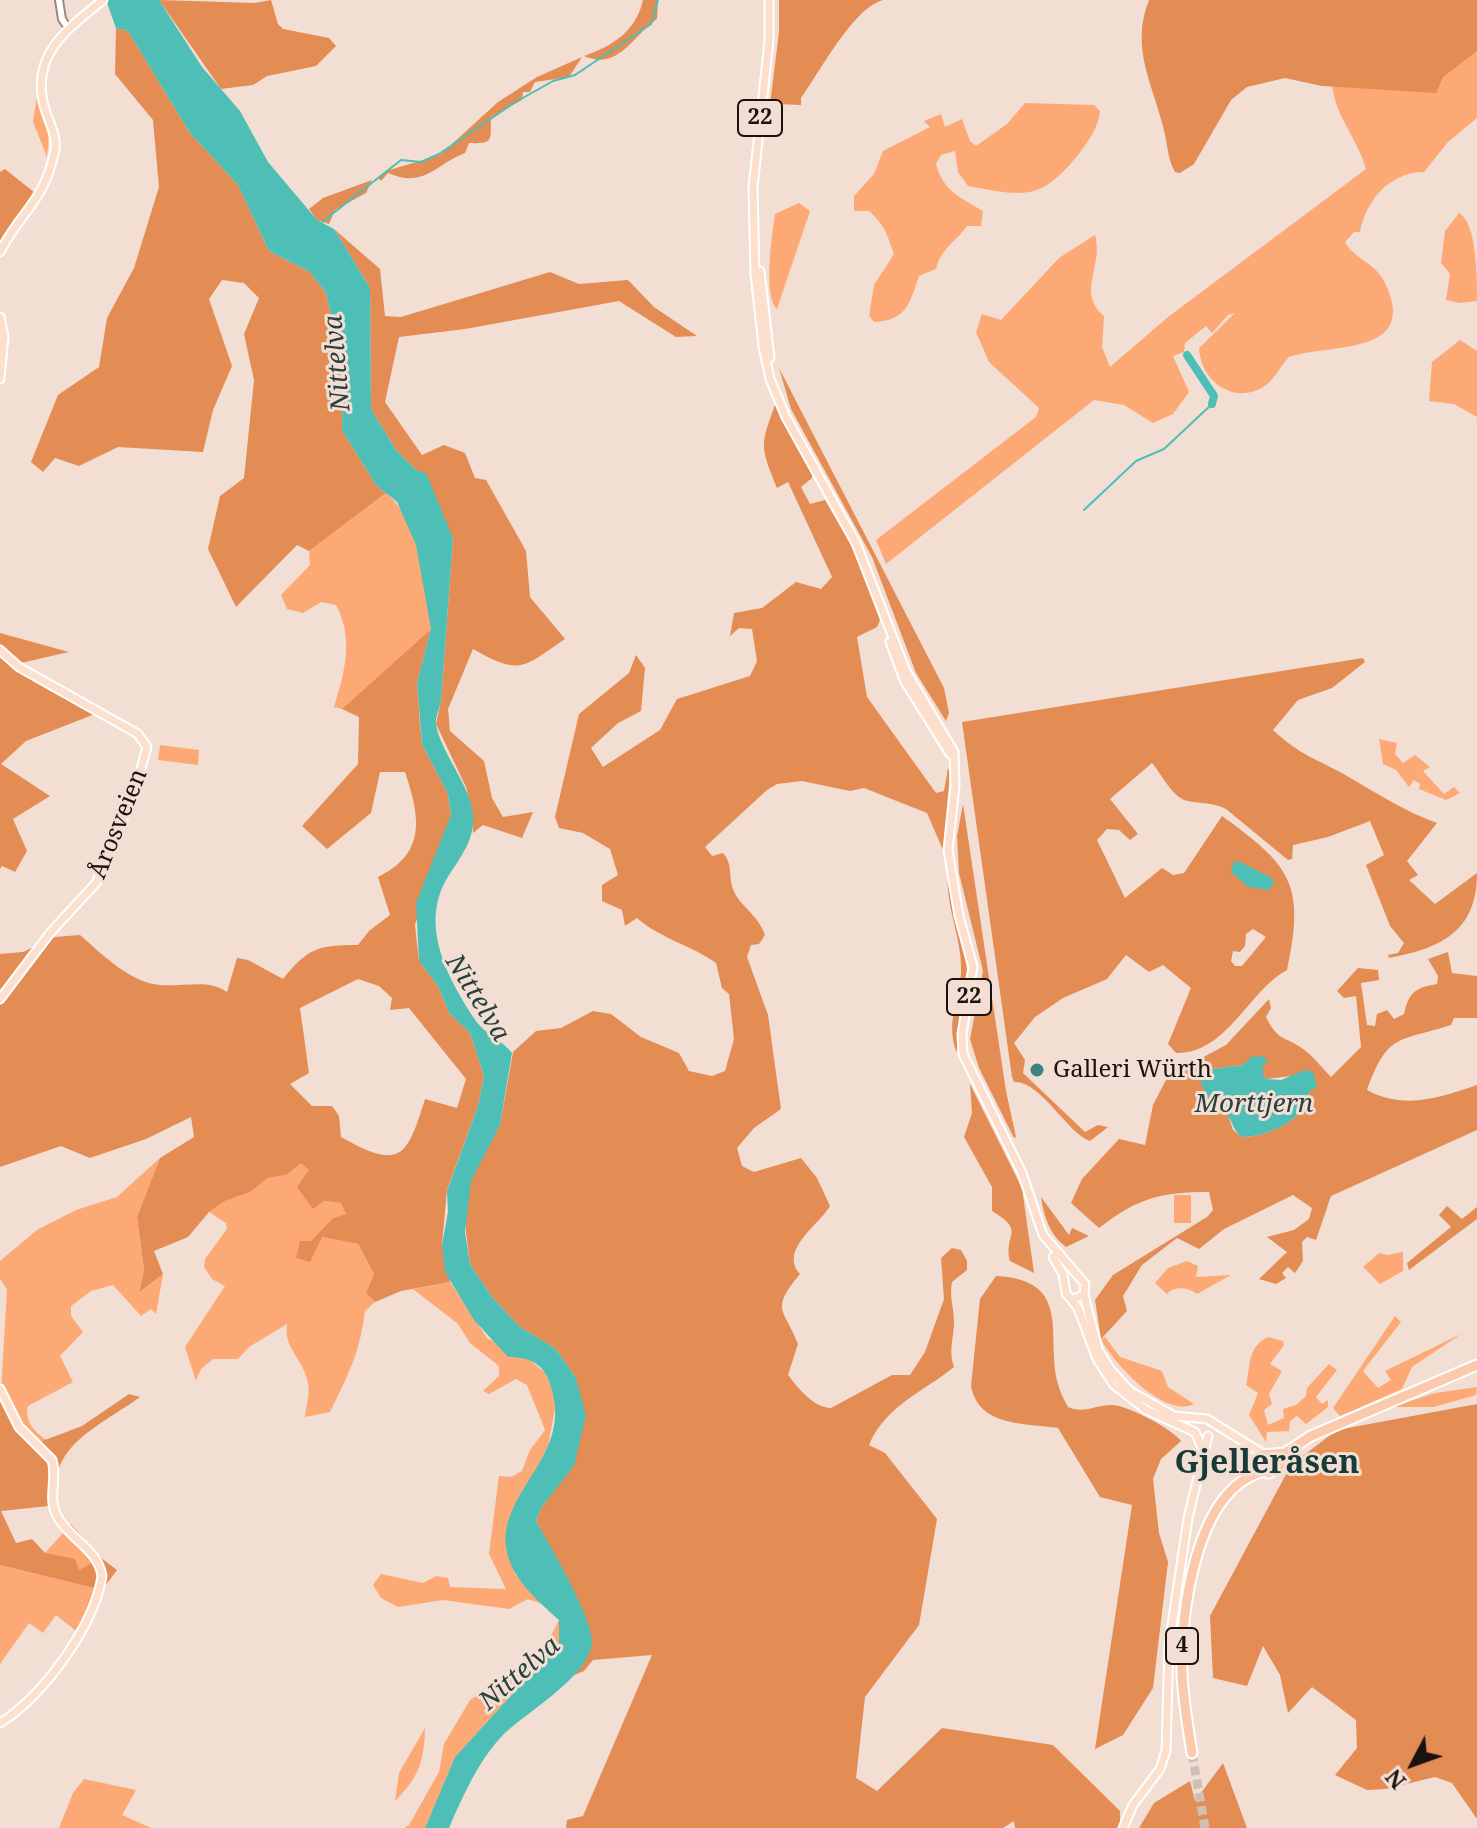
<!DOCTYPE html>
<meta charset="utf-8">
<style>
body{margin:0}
#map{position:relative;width:1477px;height:1828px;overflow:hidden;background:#f2ded3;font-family:"Noto Serif",serif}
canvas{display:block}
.north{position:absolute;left:1373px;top:1724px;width:80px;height:80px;-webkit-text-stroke:6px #f2ded3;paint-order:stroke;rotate:229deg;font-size:22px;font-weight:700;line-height:32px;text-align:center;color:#19120e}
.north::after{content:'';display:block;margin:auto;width:28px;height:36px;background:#19120e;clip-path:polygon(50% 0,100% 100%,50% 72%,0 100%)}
</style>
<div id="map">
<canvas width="1477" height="1828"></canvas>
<div class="north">N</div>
</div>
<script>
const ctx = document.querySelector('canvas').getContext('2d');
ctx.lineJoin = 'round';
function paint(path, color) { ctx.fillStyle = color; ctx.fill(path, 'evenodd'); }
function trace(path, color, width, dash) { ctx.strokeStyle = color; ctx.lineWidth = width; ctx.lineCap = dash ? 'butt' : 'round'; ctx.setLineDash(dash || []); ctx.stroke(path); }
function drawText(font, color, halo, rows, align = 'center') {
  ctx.font = font + ' "Noto Serif",serif'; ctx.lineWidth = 6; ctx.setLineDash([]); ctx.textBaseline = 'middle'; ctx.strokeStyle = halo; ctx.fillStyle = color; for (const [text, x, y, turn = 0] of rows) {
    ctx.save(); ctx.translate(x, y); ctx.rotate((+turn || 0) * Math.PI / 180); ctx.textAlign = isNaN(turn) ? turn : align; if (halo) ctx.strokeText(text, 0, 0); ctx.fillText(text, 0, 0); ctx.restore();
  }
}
const green = new Path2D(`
 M 1477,0 L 1477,118 L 1448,142 L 1424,172 C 1390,172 1366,200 1360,232 L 1354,232 L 1345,242 C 1353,258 1375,263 1384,281 C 1422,357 1330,343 1289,357 C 1281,365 1274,380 1265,386 C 1233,406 1201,381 1199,348 L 1235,313 L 1228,315 L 1212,333 L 1206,326 L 1185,343 L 1184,352 L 1173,356 L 1189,392 L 1173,414 L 1153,423 L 1124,405 L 1094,400 L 886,564 L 876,540 L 1036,417 L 1039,408 L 989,362 L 976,332 L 982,314 L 1001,320 L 1059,258 L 1095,235 C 1104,266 1076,292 1104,316 L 1102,347 L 1110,367 L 1168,317 L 1366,169 C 1355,131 1329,112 1332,70 Z
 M 37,97 L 49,134 L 47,157 L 33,122 Z
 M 1025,103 L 1094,105 L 1100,111 C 1098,129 1089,140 1078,155 C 1040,202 1024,196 968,186 L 958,172 L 955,151 L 941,155 L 936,164 C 943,191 961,198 983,211 L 981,226 L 967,226 C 955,243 941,248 936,269 L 919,276 C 910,302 907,321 874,322 L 869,316 L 874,285 L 894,254 C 887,235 886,226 869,211 L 854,211 L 854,196 L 874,174 L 883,151 L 930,127 L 924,121 L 941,114 L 945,127 L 962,119 L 970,141 L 976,146 L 1007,124 Z
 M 799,203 L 810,211 L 777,309 C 763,296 772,234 775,214 Z
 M 1459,213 C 1477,223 1477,277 1477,301 L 1459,303 L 1446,300 L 1450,274 L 1441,263 L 1445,231 Z
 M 1460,340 L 1477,351 L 1477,417 L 1454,404 L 1429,401 L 1432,362 Z
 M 386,493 C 420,521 427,587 431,629 L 342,709 L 334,707 C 345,671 354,639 336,605 L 321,602 L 303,613 L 287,609 L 281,595 L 310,565 L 309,551 Z
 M 1379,739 L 1397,743 L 1395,754 L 1403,763 L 1415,755 L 1430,767 L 1423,771 L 1444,794 L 1454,787 L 1460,793 L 1446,800 L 1419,789 L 1420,784 L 1414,780 L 1409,787 L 1396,770 L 1383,764 Z
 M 160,745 L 199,750 L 198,765 L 158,760 Z
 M 160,1158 L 137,1217 L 144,1269 L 142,1291 L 163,1274 L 156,1314 L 151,1309 L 141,1316 L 113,1285 L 91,1291 L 71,1306 L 71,1316 L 83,1332 L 60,1356 L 73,1382 L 28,1406 C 24,1421 35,1433 47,1440 L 37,1443 L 19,1428 L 1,1394 L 7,1289 L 0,1279 L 0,1261 L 37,1230 L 76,1210 L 117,1197 Z
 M 301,1162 L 309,1170 L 313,1208 L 324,1201 L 341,1203 L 346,1214 L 333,1218 L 296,1258 L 322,1237 L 358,1244 L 374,1274 L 366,1293 L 375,1302 L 365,1311 C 360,1353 348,1375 330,1412 L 305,1417 C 306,1407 310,1394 308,1384 C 305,1360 283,1349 287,1324 L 249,1347 L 238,1359 L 213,1359 L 201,1369 L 196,1381 L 185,1347 L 225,1286 L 212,1279 L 204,1267 L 205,1259 L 227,1229 L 226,1223 L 209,1212 L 225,1201 L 250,1192 L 268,1178 L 286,1175 Z
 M 1174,1195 L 1191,1195 L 1191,1223 L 1174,1223 Z
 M 1403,1252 L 1403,1271 L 1380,1284 L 1363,1267 L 1379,1253 L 1387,1255 Z
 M 1187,1261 L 1198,1266 L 1196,1277 L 1231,1275 L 1197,1294 C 1187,1287 1175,1286 1167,1294 L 1155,1283 L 1168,1268 Z
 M 450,1282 L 487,1338 L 527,1357 L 545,1373 L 557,1399 L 548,1446 L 508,1524 L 515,1574 L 542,1604 L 528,1599 L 509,1609 L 443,1600 L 398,1607 L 381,1598 L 373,1585 L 381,1574 L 423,1583 L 436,1576 L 448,1578 L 450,1587 L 506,1589 L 489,1554 L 499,1476 L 511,1477 L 522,1471 L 530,1450 L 545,1430 L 527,1385 L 516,1379 L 489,1394 L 483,1391 L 499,1376 L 499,1366 L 470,1343 L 458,1324 L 413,1289 Z
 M 1395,1316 L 1401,1322 L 1363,1371 L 1378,1388 L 1391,1380 L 1385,1371 L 1461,1334 L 1412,1367 L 1402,1389 L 1340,1416 L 1333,1408 Z
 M 1105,1337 L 1120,1357 L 1162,1371 L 1168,1387 L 1194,1404 C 1165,1419 1113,1363 1101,1339 Z
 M 1268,1337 L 1283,1341 L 1284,1345 L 1270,1364 L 1282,1371 L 1269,1394 L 1272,1404 L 1264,1410 L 1268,1425 L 1284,1418 L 1283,1409 L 1296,1405 L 1306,1396 L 1307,1388 L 1329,1364 L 1337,1370 L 1316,1397 L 1322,1404 L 1328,1400 L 1328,1407 L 1306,1424 L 1297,1416 L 1290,1421 L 1289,1431 L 1267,1432 L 1266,1442 L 1249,1415 L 1258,1393 L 1246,1385 C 1251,1365 1247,1347 1268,1337 Z
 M 1477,1387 L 1476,1395 L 1434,1407 L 1392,1407 L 1435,1393 Z
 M 71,1524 L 101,1558 L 79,1571 L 45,1553 Z
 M 0,1565 L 102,1590 L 80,1634 L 56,1615 L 43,1633 L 29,1623 L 0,1664 Z
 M 559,1620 L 559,1643 L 455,1757 L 425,1828 L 404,1828 L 409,1825 L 439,1772 L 444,1744 L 470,1700 L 541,1655 Z
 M 425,1728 C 424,1762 419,1777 395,1801 L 399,1773 Z
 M 84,1779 L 136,1790 L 122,1815 L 151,1828 L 59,1828 L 73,1793 Z`);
const forest = new Path2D(`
 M 159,0 L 255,3 L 271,0 L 278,24 L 283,29 L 329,38 L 336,46 L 316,66 L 267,76 L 253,85 L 221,89 Z
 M 643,0 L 658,0 L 657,19 C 632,36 619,71 584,56 C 613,46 636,31 643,0 Z
 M 779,0 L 883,0 C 853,8 820,72 801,98 L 801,105 L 777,104 L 771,129 L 767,128 L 779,32 Z
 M 1149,0 L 1477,0 L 1477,51 L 1443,77 L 1436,93 L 1322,86 L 1285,78 L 1247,87 L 1231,100 L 1194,164 L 1180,173 L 1175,172 C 1168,159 1168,149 1165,135 C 1155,87 1129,50 1149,0 Z
 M 116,28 L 128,31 L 190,133 L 238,185 L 269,251 L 310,272 L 326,293 L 343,365 L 342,430 L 376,485 L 386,493 L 309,551 L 297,545 L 236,607 L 208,549 L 220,496 L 244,478 L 254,380 L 244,334 L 259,298 L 244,283 L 222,280 L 209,299 L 232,366 L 213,410 L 203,452 L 118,447 L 79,466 L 55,458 L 43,472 L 31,462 L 58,395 L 99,367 L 107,318 L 134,268 L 159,187 L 153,120 L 115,74 Z
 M 582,57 L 569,77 L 535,82 L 530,92 L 523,92 L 522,100 L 491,117 C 490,140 495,144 469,143 L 465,153 C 436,164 424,189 388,173 L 381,181 L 378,177 L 386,171 L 440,155 L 498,102 L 537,77 Z
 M 5,169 L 40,197 L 0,252 L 0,172 Z
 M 372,180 L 366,193 L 335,210 L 329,224 L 317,220 L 309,209 L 323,198 Z
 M 334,229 L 380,269 L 385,316 L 401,317 L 550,272 L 579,284 L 628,280 L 654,307 L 697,336 L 676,337 L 619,301 L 465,329 L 399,337 L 385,402 L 422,455 L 444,445 L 465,453 L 475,478 L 486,480 L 526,551 L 530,597 L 565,639 C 522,668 521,676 473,649 L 448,709 L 450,731 L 484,761 L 492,798 L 503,817 L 533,812 L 522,838 L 483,825 L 473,833 L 472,810 L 466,787 L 436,724 L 441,701 L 453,538 L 416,470 L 396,450 L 371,409 L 370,288 Z
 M 779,368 L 944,688 L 949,713 L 946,721 L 916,673 L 872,557 L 791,409 Z
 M 775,405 L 812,471 L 812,478 L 801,487 L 810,504 L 825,500 L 853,548 L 880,620 L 877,627 L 857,637 L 867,697 L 936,793 L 944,791 L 948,768 L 950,773 L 943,850 L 927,813 L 864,788 L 850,791 L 802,781 L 777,784 L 767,790 L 705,847 L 712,856 L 723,853 C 733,863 728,876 733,889 C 739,906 758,914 765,935 L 759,944 L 751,945 L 747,957 L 768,1015 L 781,1109 L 754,1128 L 737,1148 L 742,1166 L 754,1172 L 801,1158 L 817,1178 L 830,1206 C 818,1226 779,1250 800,1274 C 769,1311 785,1309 798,1344 L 788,1375 C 798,1388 814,1408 831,1408 L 892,1375 L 910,1375 L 925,1352 L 944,1299 L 941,1258 L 952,1248 L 961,1250 L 967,1261 L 967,1270 L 952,1282 C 949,1296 954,1308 954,1322 C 954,1338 948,1351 954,1367 C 923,1392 885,1406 869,1445 L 885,1453 L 937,1519 L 919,1625 L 865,1697 L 856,1778 L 877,1791 L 942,1728 L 1053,1745 L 1120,1811 L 1120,1828 L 1015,1828 L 1014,1821 L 1003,1828 L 566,1828 L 567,1820 L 583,1816 L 652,1655 L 593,1660 L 584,1671 L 570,1677 L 584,1661 L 566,1576 L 536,1521 L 541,1508 L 574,1465 L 576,1378 L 556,1349 L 520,1327 L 492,1297 L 470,1264 L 464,1215 L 471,1179 L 500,1125 L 513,1052 L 536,1031 L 561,1028 L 593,1011 L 611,1014 L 641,1037 L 679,1053 L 689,1071 L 712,1076 L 725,1071 L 734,1039 L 729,994 L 722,988 L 716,963 C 691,945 661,939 637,918 L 625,926 L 622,910 L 602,901 L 602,885 L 618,875 L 610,849 L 583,833 L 559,828 L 555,817 L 579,714 L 629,673 L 636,655 L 645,668 L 641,711 L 618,723 L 591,748 L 603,767 L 660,730 L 677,699 L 750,676 L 757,661 L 752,629 L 739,628 L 730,636 L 734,613 L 762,608 L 796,582 L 821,589 L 832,577 L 788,482 L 777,488 C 760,446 760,446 775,405 Z
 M 431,629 L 417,683 L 420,725 L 422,744 L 448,794 L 451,815 L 415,925 L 419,961 L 438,986 L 449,1013 L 470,1033 L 484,1076 L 478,1106 L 447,1190 L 442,1245 L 450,1282 L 401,1291 L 375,1302 L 366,1293 L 374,1274 L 358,1244 L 322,1237 L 310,1262 L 296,1258 L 300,1241 L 311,1241 L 333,1218 L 346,1214 L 341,1203 L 324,1201 L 313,1209 L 297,1187 L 309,1170 L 301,1163 L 286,1175 L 268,1178 L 250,1192 L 225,1201 L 209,1212 L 188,1237 L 154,1251 L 163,1274 L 140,1292 L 144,1269 L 137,1217 L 160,1158 L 194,1137 L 191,1117 L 146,1139 L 90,1158 L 61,1146 L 0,1167 L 0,954 L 23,952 L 55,937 L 80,935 C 101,953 125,978 153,984 C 178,989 207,977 227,992 L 237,958 L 248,960 L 283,979 C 308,948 318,945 358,945 L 369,931 L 390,915 L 378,877 C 427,853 420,817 405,772 L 380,772 L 371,813 L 327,849 L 302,826 L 358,764 L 359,717 L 342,709 ZM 358,979 L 379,986 L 392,998 L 390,1010 L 409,1008 L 466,1079 L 457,1108 L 425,1099 C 407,1157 401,1171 341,1137 L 339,1116 L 332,1106 L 312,1106 L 290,1084 L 309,1073 L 300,1008 Z
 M 0,633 L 69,652 L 12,665 L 95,714 L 26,741 L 1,764 L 50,796 L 13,819 L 27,851 L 15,872 L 2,866 L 0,869 Z
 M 1363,658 L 1365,662 L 1332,688 L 1298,700 L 1273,730 C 1302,757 1316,758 1347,776 C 1378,794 1404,811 1437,823 L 1407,861 L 1418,875 L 1409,880 L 1435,904 L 1477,873 C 1477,931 1442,948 1389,958 L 1388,955 L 1398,953 L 1404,943 L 1390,926 L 1366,865 L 1384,855 L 1370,821 L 1328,837 L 1293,845 L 1292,859 L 1288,860 L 1226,809 C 1212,802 1202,804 1188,801 C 1173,799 1161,773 1152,763 L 1110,799 L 1138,834 L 1130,840 L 1119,830 L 1107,829 L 1097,840 L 1125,898 L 1162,868 L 1173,875 L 1184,873 L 1222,816 C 1290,865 1306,884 1287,970 C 1249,990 1227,1054 1176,1053 L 1168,1044 L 1191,988 L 1163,965 L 1149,972 L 1126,955 L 1107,979 L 1063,998 L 1035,1017 L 1014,1043 L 1025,1060 L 1023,1073 L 1085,1132 L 1098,1125 L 1108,1127 L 1090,1141 C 1068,1134 1040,1080 1014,1082 L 1012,1077 L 962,722 ZM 1253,929 L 1266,937 L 1242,966 L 1235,966 L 1231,961 L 1233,951 L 1240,952 L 1245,946 L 1246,934 Z
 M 963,804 L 1006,1091 L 1016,1137 L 1014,1138 L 979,1068 L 970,1039 L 983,971 L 959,873 L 957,836 Z
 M 948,873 L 968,974 L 957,1053 C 945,1024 959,1000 961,973 C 963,940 945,907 948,873 Z
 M 1448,952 L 1452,973 L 1477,976 L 1477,1018 L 1454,1018 L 1451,1025 C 1397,1042 1388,1033 1367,1090 C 1404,1110 1439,1098 1477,1085 L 1477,1130 L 1331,1196 L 1316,1240 L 1307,1237 L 1302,1242 L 1303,1261 L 1295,1273 L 1288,1267 L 1282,1273 L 1286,1278 L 1276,1284 L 1259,1279 L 1287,1252 L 1267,1237 L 1294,1230 L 1309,1219 L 1312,1208 L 1293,1195 L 1224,1229 L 1199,1249 L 1177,1238 L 1142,1265 L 1123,1296 L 1127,1311 L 1101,1339 L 1095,1300 L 1113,1275 L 1207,1217 L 1213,1210 L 1209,1192 C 1160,1192 1138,1198 1099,1228 L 1071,1203 L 1082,1179 L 1119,1139 L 1145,1145 L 1153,1105 L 1168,1076 L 1226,1045 L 1269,999 L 1271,1008 L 1266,1017 C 1279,1043 1284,1035 1303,1049 C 1313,1056 1322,1068 1331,1077 L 1361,1047 L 1356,996 L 1344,998 L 1337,991 L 1358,968 L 1378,970 L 1379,980 L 1361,983 L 1367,1025 L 1375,1026 L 1377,1014 L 1387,1010 L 1394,1019 L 1404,1014 C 1409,992 1415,988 1437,984 L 1438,976 L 1428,959 ZM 1259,1058 L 1268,1062 L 1263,1063 L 1263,1075 L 1267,1079 L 1291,1076 L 1309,1091 C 1308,1120 1266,1137 1242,1137 L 1233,1130 L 1213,1069 L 1243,1065 Z
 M 970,1084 L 1022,1188 L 1034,1273 L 1010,1261 C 1003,1233 1027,1232 992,1211 L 992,1187 L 964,1137 L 972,1113 Z
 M 1041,1197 L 1069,1235 L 1072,1228 L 1089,1236 L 1066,1247 C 1049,1234 1044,1216 1041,1197 Z
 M 1447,1206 L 1462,1219 L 1477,1207 L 1477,1219 L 1409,1270 L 1407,1263 L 1451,1227 L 1439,1215 Z
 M 996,1276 C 1074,1280 1045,1337 1058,1384 C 1060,1392 1064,1400 1068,1407 C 1084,1414 1095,1405 1112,1405 C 1127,1405 1172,1429 1181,1441 L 1161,1459 L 1153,1479 L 1159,1533 L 1168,1562 L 1153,1688 L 1123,1735 L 1095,1749 L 1132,1505 L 1100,1497 L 1058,1428 C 1024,1423 979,1427 971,1386 L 980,1299 Z
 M 0,1391 L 19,1428 L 37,1443 L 82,1426 L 129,1394 L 140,1397 C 102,1425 43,1447 58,1505 L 1,1511 L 16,1543 L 32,1539 L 45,1553 L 75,1559 L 79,1570 L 101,1558 L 117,1570 L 102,1590 L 0,1565 Z
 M 1477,1404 L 1477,1819 L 1452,1783 L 1435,1777 L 1386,1789 L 1367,1790 L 1335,1775 L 1357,1748 L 1356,1720 L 1312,1687 L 1288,1713 L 1280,1675 L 1263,1646 L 1247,1686 L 1213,1678 L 1210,1616 L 1291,1465 L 1337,1430 Z
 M 1223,1763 L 1247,1828 L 1139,1828 L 1154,1803 L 1190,1781 L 1195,1801 Z`);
const water = new Path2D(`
 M 106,0 L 159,0 L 202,67 L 240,111 L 268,162 L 317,220 L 334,229 L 370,288 L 371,409 L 396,450 L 416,470 L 426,473 L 453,538 L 441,701 C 440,707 435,718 436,724 C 439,748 467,782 472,808 C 478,838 460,857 446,880 C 419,928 450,982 476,1021 C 485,1034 502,1040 512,1053 L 500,1125 L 471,1181 L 465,1232 L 470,1264 L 492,1297 L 520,1327 L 556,1349 L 576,1378 L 586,1415 L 574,1466 L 541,1508 L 536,1521 C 549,1544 594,1619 592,1643 C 588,1677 527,1712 504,1734 C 479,1759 463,1796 449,1828 L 425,1828 L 455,1757 L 559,1643 L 559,1620 C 538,1601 509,1577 506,1546 C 500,1488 579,1452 548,1379 C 541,1361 525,1357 508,1357 L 474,1320 L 445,1272 L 442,1245 L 448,1212 L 447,1191 L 478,1106 L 484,1076 L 470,1033 L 449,1013 L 438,986 L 419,961 L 416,903 L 451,815 L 448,794 L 422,744 L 417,683 L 431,629 L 416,545 L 397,502 L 376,485 L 342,430 L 343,365 L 326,293 L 310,272 L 269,251 L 238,185 L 190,133 L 128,31 L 116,28 Z
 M 1238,861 L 1272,878 L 1274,883 L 1269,890 L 1248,887 L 1231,872 L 1233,863 Z
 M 1263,1056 L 1269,1062 L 1263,1064 L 1263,1075 L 1267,1079 L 1281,1080 L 1305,1070 L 1313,1072 L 1317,1087 L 1309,1091 C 1308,1120 1266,1137 1242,1137 C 1233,1130 1234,1125 1228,1116 C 1217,1100 1201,1097 1200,1075 L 1213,1069 L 1243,1065 L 1251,1057 Z`);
const stream = new Path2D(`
 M 322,222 L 401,160 L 421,162 L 439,154 L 514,103 L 553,81 L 575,75 L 651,24 L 658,0
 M 1084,510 L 1136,461 L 1164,449 L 1212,404`);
const river = new Path2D(`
 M 1187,355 L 1214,396 L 1212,404`);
const highwayTunnel = new Path2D(`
 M 1192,1753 L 1205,1828`);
const minor = new Path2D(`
 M 59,0 L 62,19 L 68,28`);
const major = new Path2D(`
 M 769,0 L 769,41 L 753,187 L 755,274 L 763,346 L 770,379 L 786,417 L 856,543 L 906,671 L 954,752 L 955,786 L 948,850 L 959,916 L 973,967 L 962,1034 L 963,1054 L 1022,1173 L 1043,1235 L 1085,1284 L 1084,1295 L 1073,1299
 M 0,252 C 22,209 44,203 55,150 C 57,136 49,122 45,109 C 29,56 66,30 103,0
 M 760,271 L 770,358
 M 0,317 L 4,337 L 0,379
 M 890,642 L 904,680 L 950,754
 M 0,650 L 19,667 L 138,734 L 147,747 L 134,793 L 96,883 L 50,933 L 0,999
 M 1053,1257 L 1063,1274 L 1066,1293 L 1078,1308 L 1097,1359 L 1114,1385 L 1146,1410 L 1195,1432 L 1203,1450
 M 1084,1295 L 1098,1349 L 1110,1369 L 1130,1391 L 1174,1416 L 1207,1419 L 1265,1455
 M 0,1389 L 19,1427 L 52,1460 C 58,1479 47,1497 57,1516 C 69,1539 98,1549 102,1576 C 95,1625 42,1698 0,1723
 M 1123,1828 L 1133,1805 L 1160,1769 L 1166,1751 L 1169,1645 L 1188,1518 L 1208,1436`);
const highway = new Path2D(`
 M 1259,1470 L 1269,1473 L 1293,1456
 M 1246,1474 L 1263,1455 L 1285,1453 L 1311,1436 L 1477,1365
 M 1192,1753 C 1188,1727 1183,1700 1182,1673 C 1180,1616 1195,1490 1262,1472`);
const markers = [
 [1037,1070,8,"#3c837e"]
];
const shields = [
 [760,118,44],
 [969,997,44],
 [1182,1646,32]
];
const shieldNames = [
 ["22",760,118],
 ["22",969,997],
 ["4",1182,1646]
];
const streetNames = [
 ["Årosveien",119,824,-68]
];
const poiNames = [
 ["Galleri Würth",1053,1070]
];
const waterNames = [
 ["Nittelva",338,363,-95],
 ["Nittelva",477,998,58],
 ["Morttjern",1254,1105],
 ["Nittelva",520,1674,-41]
];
const districtNames = [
 ["Gjelleråsen",1267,1464]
];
paint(green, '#fca976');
paint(forest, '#e38c54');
paint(water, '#4dbfb7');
trace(stream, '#4dbfb7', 2);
trace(river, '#4dbfb7', 8);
trace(highwayTunnel, '#d1bfb5', 9, [9, 4.5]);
trace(minor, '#9b897f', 10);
trace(major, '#fff', 11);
trace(highway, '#fff', 13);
trace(minor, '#fff', 6);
trace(major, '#fddfcd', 7);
trace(highway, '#fbc9ab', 9);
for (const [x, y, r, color] of markers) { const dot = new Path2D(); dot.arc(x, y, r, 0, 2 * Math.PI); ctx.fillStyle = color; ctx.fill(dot); trace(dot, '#f2ded3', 3); }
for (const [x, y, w] of shields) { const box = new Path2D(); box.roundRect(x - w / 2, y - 18, w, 36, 6); ctx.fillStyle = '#f2ded3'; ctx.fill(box); trace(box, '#19120e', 2); }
drawText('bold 22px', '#19120e', null, shieldNames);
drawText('24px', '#19120e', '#f2ded3', streetNames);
drawText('24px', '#19120e', '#f2ded3', poiNames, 'left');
drawText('italic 26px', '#27413f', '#f2ded3', waterNames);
drawText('bold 32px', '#183a38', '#f2ded3', districtNames);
</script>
